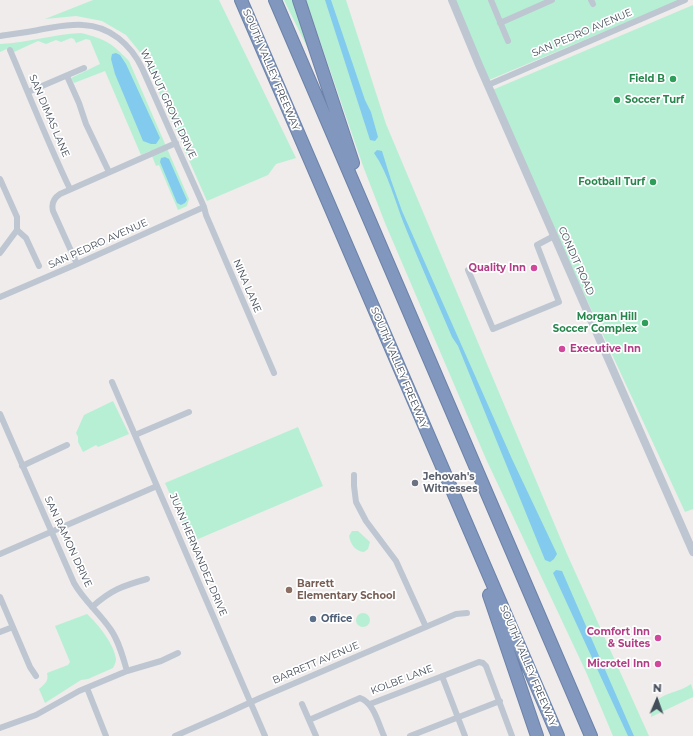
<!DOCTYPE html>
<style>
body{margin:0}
#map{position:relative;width:693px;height:736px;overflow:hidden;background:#efeceb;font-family:Montserrat,sans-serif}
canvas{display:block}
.north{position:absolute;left:637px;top:680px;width:40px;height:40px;-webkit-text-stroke:3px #fff;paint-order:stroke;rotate:2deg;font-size:11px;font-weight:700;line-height:16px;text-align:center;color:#444d5a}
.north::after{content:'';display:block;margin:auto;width:14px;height:18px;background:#444d5a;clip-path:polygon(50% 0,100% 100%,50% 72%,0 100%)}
</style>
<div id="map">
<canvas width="693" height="736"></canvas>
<div class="north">N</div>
</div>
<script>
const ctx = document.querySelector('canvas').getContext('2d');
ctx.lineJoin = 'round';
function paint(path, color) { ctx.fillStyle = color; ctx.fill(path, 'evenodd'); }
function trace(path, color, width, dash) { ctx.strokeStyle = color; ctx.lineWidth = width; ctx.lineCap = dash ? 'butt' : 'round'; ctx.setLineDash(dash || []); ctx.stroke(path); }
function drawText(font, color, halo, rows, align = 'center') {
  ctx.font = font + ' Montserrat,sans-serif'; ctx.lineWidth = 3.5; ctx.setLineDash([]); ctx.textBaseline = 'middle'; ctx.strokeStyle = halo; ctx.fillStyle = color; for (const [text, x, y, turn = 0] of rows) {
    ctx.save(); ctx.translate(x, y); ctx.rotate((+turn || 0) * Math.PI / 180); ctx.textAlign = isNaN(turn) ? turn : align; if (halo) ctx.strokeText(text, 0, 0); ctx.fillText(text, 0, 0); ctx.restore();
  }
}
const green = new Path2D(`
 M 93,0 L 219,0 L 296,158 L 276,164 L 268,175 L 207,201 L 147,65 L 139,51 L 126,35 L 102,21 L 76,16 L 45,19 Z
 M 284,0 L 294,0 L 315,63 Z
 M 306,0 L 346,0 L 386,124 L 567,554 L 649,736 L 613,736 L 586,672 L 486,459 L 385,223 L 363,166 Z
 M 454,0 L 680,0 L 489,80 Z
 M 693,5 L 693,509 L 685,512 L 490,91 Z
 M 81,33 C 105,39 112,43 129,61 L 189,199 L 187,206 L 178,210 L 159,165 L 156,166 L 150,151 L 141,155 L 105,71 L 74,83 L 71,78 L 100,64 L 90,40 L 86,39 L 76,43 L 74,39 L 71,38 L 61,42 L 56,40 L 46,44 L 38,41 L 14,52 L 11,47 L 0,52 L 0,44 C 27,43 54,34 81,33 Z
 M 113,401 L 129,434 L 98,447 L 96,445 L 83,452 L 78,442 L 78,437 L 76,433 L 84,415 Z
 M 298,427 L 323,486 L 191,542 L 165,483 Z
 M 352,531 L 358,531 L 370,542 L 368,549 L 364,552 C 355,551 351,545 349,536 Z
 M356 620a7 7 0 1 1 14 0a7 7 0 1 1-14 0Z
 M 87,614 C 98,624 114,644 116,659 C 116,662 114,666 113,668 L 88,679 L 81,680 L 45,703 L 39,689 C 45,684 49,681 47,673 L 68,665 L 70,662 L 55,626 Z
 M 691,684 L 693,691 L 693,697 L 651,717 C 651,691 675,696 691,684 Z`);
const water = new Path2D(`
 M 325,0 L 331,0 L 365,100 L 371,112 L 378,137 L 375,141 L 370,140 Z
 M 116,53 L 120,55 L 126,64 L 160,138 L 156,144 L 151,144 L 143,141 L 115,74 L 111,59 L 112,54 Z
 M 377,150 L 382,151 L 391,180 L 402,211 L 512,459 L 557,554 L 554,559 L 550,562 L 545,560 L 458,346 L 452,337 C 436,299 419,262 404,224 C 395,201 388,173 374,153 Z
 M 165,157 L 169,159 L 187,200 L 185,203 L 181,205 L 177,203 L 160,162 L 161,158 Z
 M 556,570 L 562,571 L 634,736 L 628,736 L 553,573 Z`);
const minor = new Path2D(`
 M 491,0 L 508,41
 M 591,0 L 593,4
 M 500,23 L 552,0
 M 0,36 C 14,34 29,32 43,29 C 56,27 69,24 83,25 C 110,26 131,45 142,68 L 204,207 L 206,215 L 274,373
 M 10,50 C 30,97 48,143 70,189
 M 67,76 L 79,103 L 86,124 L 109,172
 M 488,85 L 685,0
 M 28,92 L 84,68
 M 0,179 L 17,217 L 17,230 L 26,238 L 39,266
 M 0,253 L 17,230
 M 77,264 L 53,211 C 51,203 54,198 60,194 L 176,143
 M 468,270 L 493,329 L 559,302 L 537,245 L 554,236
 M 0,297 L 77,264 L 204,207
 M 112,382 L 265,736
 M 0,414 L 74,583 C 84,601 100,613 111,630 C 119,642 123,657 127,671
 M 135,435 L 189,412
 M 22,466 L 67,445
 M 354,475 L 354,486 L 356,502 L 366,521 L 396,561 L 426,627
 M 0,554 L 157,486
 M 0,597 L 30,667 L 36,676
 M 92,607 C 111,590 122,586 147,579
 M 0,632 L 13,627
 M 442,676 L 465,736
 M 87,688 L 106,736
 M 302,704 L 309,720
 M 370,704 L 479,662 L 483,663 L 486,666 L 512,736
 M 0,728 L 36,715 L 79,691 L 127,671 L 161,661 L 178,653
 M 175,736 L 223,715 L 260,698 L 456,614 L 467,613
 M 316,736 L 309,720 L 360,698 C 374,703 378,723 384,736
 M 410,736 L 500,701`);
const tertiary = new Path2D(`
 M 452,0 L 479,65 L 693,552`);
const motorway = new Path2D(`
 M 241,0 L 558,736
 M 275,0 L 591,736
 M 299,0 L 353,163
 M 489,595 L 537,736`);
const markers = [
 [673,79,4,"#2e9e5b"],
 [617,100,4,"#2e9e5b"],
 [653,182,4,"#2e9e5b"],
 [534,268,4,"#d1479c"],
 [645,323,4,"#2e9e5b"],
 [562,349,4,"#d1479c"],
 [415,483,4,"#6b7280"],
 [289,590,4,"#8d6e63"],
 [313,619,4,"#5c6f8a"],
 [658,638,4,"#d1479c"],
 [658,664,4,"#d1479c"]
];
const streetNames = [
 ["SAN PEDRO AVENUE",582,33,-23],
 ["SOUTH VALLEY FREEWAY",271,70,67],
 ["WALNUT GROVE DRIVE",168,104,65],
 ["SAN DIMAS LANE",49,116,67],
 ["SAN PEDRO AVENUE",98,244,-24],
 ["CONDIT ROAD",576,261,66],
 ["NINA LANE",247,286,67],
 ["SOUTH VALLEY FREEWAY",399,368,67],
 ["SAN RAMON DRIVE",68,542,65],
 ["JUAN HERNANDEZ DRIVE",198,555,67],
 ["BARRETT AVENUE",316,663,-23],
 ["SOUTH VALLEY FREEWAY",528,666,67],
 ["KOLBE LANE",402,680,-21]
];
const leisureNames = [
 ["Field B",665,79],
 ["Soccer Turf",625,100,"left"],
 ["Football Turf",645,182],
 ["Morgan Hill",637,317],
 ["Soccer Complex",637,329]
];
const hotelNames = [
 ["Quality Inn",526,268],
 ["Executive Inn",570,349,"left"],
 ["Comfort Inn",650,632],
 ["& Suites",650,644],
 ["Microtel Inn",650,664]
];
const worshipNames = [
 ["Jehovah's",423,477],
 ["Witnesses",423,489]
];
const educationNames = [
 ["Barrett",297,584],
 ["Elementary School",297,596]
];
const serviceNames = [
 ["Office",321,619]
];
paint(green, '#b7efd4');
paint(water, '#82cbee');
trace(motorway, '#6c82a9', 14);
trace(minor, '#bec6d2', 6);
trace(tertiary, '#bec6d2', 8);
trace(motorway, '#8197bd', 12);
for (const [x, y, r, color] of markers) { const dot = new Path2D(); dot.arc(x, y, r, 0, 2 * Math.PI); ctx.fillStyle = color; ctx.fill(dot); trace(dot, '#fff', 1.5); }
drawText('10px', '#444d5a', '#fff', streetNames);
drawText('bold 10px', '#27864d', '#fff', leisureNames, 'right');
drawText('bold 10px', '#b23c85', '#fff', hotelNames, 'right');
drawText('bold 10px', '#5b616d', '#fff', worshipNames, 'left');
drawText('bold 10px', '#785e54', '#fff', educationNames, 'left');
drawText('bold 10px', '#4e5e75', '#fff', serviceNames, 'left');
</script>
